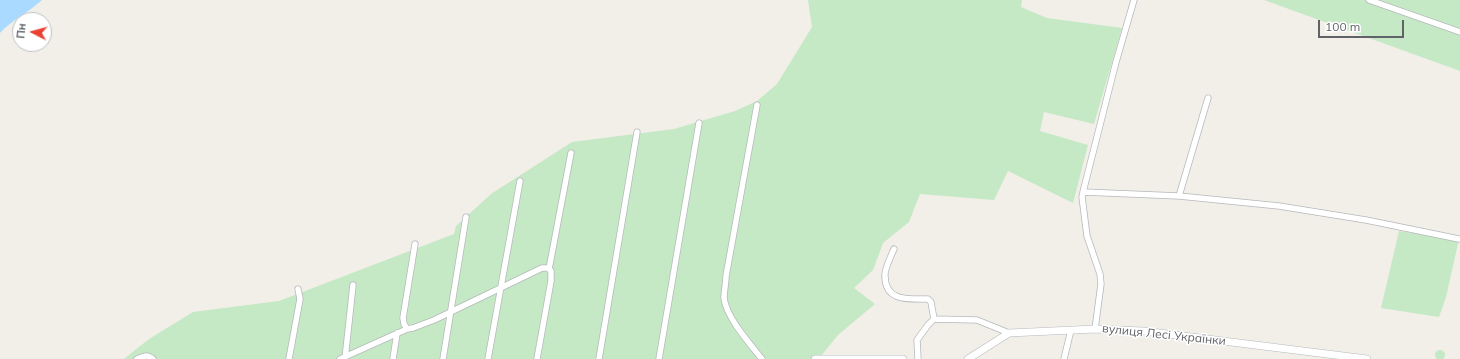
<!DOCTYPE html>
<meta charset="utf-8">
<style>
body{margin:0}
#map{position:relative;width:1460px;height:359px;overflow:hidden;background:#f1efe8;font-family:Mulish,sans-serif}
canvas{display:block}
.north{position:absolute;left:12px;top:12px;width:40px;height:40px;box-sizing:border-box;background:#fff;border:1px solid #bfc1c3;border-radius:50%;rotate:276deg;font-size:11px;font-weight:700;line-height:16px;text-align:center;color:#5f6368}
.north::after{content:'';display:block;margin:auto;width:14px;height:18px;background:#ea4335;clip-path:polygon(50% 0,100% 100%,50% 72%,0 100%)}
.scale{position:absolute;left:1318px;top:20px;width:86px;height:18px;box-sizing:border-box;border:2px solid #5f6368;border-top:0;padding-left:5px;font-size:12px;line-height:14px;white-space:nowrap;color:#5f6368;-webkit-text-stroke:3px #fff;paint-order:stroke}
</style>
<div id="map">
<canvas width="1460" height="359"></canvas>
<div class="north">Пн</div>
<div class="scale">100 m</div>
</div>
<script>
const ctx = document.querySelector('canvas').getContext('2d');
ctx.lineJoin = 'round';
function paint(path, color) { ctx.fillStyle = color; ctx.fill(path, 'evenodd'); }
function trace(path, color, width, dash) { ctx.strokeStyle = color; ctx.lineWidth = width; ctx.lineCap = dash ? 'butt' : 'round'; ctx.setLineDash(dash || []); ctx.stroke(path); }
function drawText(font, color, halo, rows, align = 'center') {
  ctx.font = font + ' Mulish,sans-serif'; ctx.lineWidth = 3; ctx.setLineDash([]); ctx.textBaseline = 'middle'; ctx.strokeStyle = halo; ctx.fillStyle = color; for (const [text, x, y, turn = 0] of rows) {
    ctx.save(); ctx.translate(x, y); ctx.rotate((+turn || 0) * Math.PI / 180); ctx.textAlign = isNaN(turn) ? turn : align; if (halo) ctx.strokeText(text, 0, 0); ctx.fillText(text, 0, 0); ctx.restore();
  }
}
const green = new Path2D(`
 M 808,0 L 1022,0 L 1021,7 L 1047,18 L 1122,28 L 1094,124 L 1044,112 L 1040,131 L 1088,145 L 1073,203 L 1008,171 L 994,200 L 920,194 L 909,222 L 883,243 L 873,270 L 854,288 L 875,304 L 838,335 L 821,356 L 811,359 L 124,359 L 149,339 L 193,312 L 279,301 L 454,234 L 456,226 L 491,194 L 572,142 L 674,129 L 735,111 L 757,101 L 777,84 L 812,27 Z
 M 1264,0 L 1460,0 L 1460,71 Z
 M 1399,231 L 1459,239 L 1446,297 L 1439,317 L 1381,308 Z
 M1435 355a5 5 0 1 1 10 0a5 5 0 1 1-10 0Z`);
const water = new Path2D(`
 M 0,0 L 42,0 C 29,12 12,20 0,33 Z`);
const minor = new Path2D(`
 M 1369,0 L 1460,32
 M 757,105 L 726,276 C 726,283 724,291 724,298 C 726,317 750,344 762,359
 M 1083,192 L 1116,62 L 1134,0
 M 1179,196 L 1208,98
 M 415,244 L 403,318 L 404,324 L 407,329 L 413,328 L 434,320 L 542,268 L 548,268 L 551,271 L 551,281 L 537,359
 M 894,249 C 891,256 884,270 885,276 C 885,302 909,299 928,299 L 931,302 L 934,319
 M 549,269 L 571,153
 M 1095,329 L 1101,284 L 1100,274 L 1087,236 L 1082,197 L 1083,192 L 1179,196 L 1279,206 L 1366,220 L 1459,239
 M 137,359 C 144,356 147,354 153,359
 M 289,359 L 300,299 L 298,289
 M 340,359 L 407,329
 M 345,359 L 353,285
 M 393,359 L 397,333
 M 443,359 L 466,217
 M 488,359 L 520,181
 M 599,359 L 637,132
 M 659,359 L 699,123
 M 918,359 L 917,340 L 928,325 L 934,319 L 977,320 L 1009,333
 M 1064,359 L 1071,330`);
const tertiary = new Path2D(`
 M 815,359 L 903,359
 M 968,359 L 1009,333 L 1095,329 L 1143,331 L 1367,359`);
const streetNames = [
 ["вулиця Лесі Українки",1164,335,6]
];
paint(green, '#c5e8c5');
paint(water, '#aadaff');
trace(minor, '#b5b8bc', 7);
trace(tertiary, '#b5b8bc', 8);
trace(minor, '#fff', 5.5);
trace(tertiary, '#fff', 7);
drawText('12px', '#5f6368', '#fff', streetNames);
</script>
